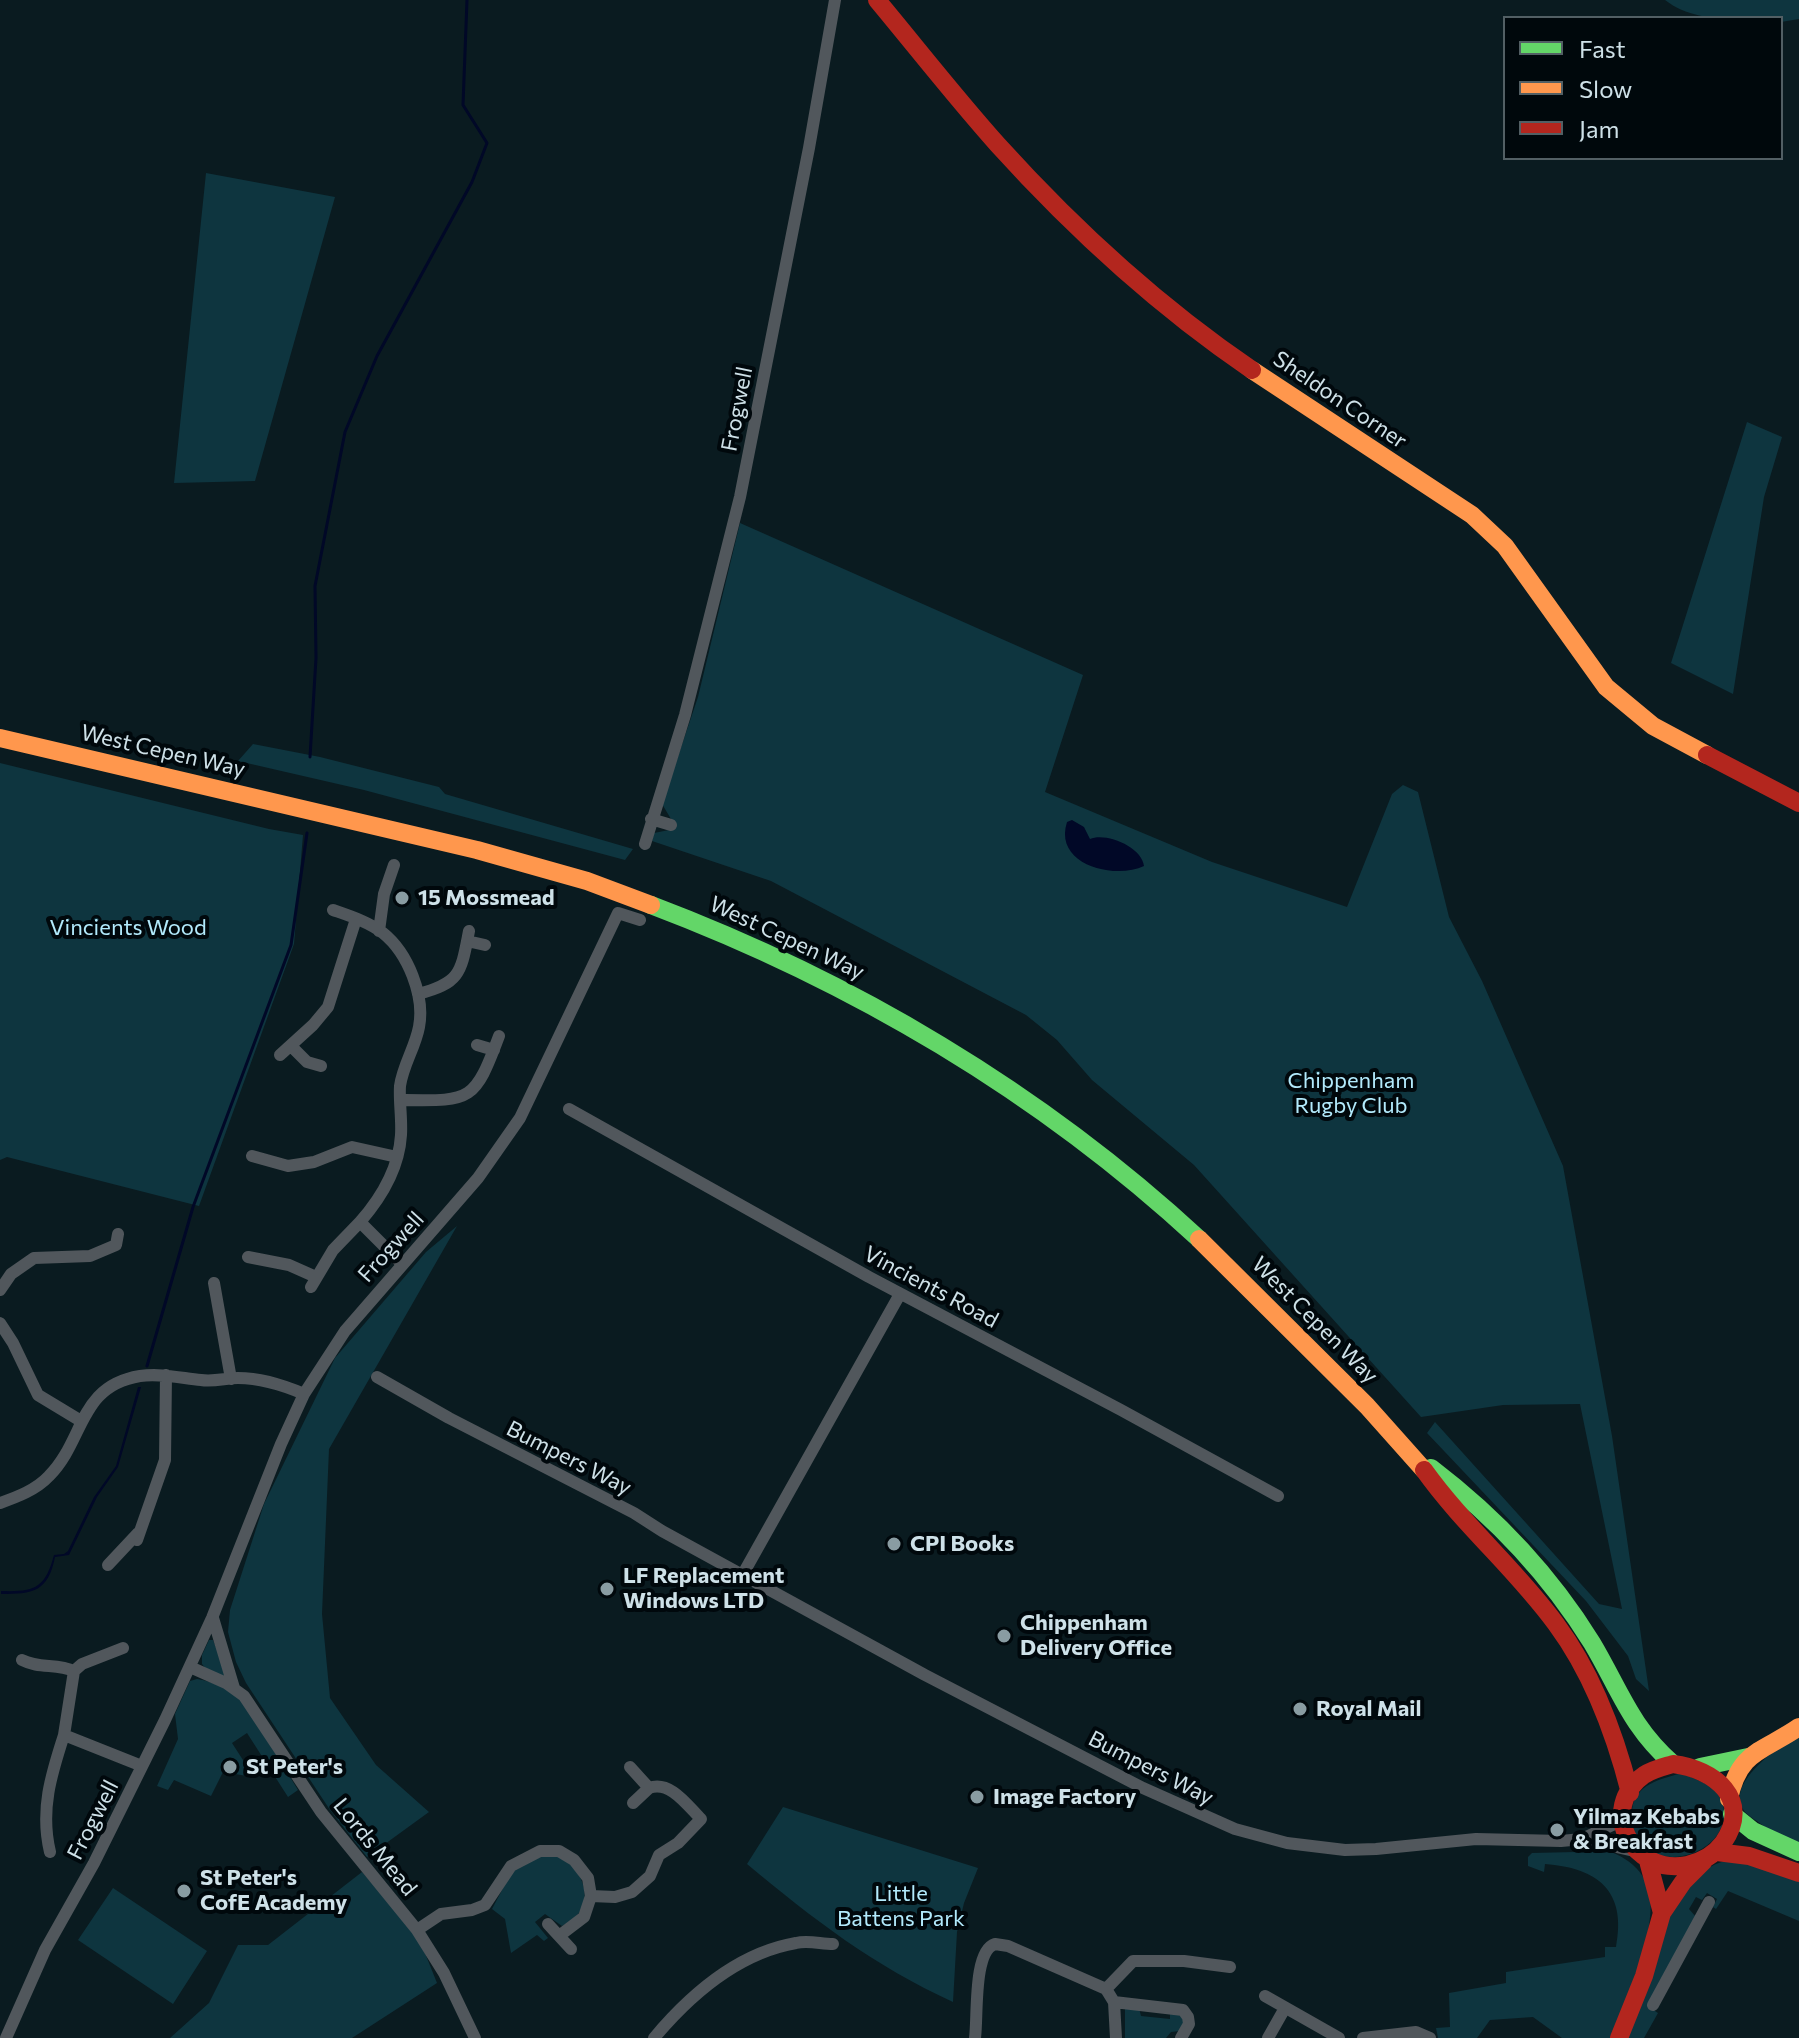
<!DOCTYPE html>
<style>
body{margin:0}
#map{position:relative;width:1799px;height:2038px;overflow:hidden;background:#0a1b20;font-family:Commissioner,sans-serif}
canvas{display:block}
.legend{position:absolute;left:1503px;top:16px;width:280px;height:144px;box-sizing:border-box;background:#00080c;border:2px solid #525f64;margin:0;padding:10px 14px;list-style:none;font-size:24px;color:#cee1e8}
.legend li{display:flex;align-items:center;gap:16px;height:40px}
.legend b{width:40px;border:2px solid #525f64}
</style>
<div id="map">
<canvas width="1799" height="2038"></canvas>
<ul class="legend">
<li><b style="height:10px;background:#63d668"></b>Fast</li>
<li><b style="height:10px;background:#ff974d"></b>Slow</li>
<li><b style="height:10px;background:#b3261e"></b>Jam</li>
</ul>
</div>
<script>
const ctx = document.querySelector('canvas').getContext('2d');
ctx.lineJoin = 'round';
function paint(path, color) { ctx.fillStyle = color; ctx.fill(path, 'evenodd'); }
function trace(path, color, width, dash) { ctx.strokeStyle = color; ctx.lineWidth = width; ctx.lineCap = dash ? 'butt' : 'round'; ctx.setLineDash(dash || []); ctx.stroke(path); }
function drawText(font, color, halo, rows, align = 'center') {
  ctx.font = font + ' Commissioner,sans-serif'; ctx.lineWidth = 8; ctx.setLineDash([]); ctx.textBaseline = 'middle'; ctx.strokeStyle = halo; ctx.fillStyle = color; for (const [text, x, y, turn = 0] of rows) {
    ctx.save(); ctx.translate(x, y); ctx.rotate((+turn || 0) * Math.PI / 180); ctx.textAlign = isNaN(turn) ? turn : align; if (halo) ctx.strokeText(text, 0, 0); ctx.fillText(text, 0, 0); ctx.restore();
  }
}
const green = new Path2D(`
 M 1665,0 L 1799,0 L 1799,19 L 1781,22 L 1781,18 C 1743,18 1697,25 1665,0 Z
 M 206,173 L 335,197 L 255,481 L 174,483 Z
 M 1747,422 L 1782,437 L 1764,497 L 1733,694 L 1671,663 Z
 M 740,523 L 1083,675 L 1045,792 L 1212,862 L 1347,907 L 1392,794 L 1403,785 L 1418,792 L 1449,917 L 1482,981 L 1563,1166 L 1612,1436 L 1649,1691 L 1636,1679 L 1628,1656 L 1586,1601 L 1427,1433 L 1435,1422 L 1599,1604 L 1622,1609 L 1580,1404 L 1503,1405 L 1421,1417 L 1194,1165 L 1092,1080 L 1057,1040 L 1026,1015 L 771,881 L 652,841 L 654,833 L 669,830 L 671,819 L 662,804 L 698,697 Z
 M 253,744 L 320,757 L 439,787 L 445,794 L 633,849 L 625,860 L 364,790 L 238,761 Z
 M 0,763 L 269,829 L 303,835 L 294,944 L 199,1206 L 7,1157 L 0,1160 Z
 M 457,1226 L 329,1449 L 322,1614 L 330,1698 L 376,1765 L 429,1812 L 367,1857 L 330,1810 L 246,1683 L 236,1662 L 228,1632 L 230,1610 L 264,1504 L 335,1358 L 426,1252 Z
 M 209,1640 L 213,1640 L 227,1674 L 225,1677 L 206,1669 L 202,1664 L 202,1655 Z
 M 197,1679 C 215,1682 232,1690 244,1702 L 298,1790 L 288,1797 L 247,1733 L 232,1743 L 252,1774 L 247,1776 L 223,1772 L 211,1796 L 174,1780 L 168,1790 L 157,1786 L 178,1739 L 175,1714 L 190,1681 Z
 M 1799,1733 L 1799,1846 C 1784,1841 1774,1834 1761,1824 C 1757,1821 1750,1817 1746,1813 C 1721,1784 1780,1747 1799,1733 Z
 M 1682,1773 L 1715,1788 C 1717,1793 1721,1799 1723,1804 C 1736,1861 1628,1884 1632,1811 C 1634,1784 1661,1779 1682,1773 Z
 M 783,1807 L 978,1868 L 964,1903 L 957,1932 L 953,2002 C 874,1966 813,1919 747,1864 Z
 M 1591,1846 C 1618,1852 1646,1865 1650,1897 C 1652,1909 1649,1923 1648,1935 C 1670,1907 1701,1853 1744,1860 C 1762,1863 1781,1872 1799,1877 L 1799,1921 L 1728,1891 L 1716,1909 L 1713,1907 L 1717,1899 L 1707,1893 L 1702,1900 L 1696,1897 L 1689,1909 L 1696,1917 L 1649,2007 L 1658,2013 L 1644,2038 L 1562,2038 L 1533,2017 L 1490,2020 L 1477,2038 L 1438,2038 L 1436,2028 L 1450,2027 L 1449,1993 L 1506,1983 L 1506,1972 L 1605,1957 L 1605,1947 L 1616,1947 C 1627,1891 1598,1868 1545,1864 L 1544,1872 L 1528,1866 L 1528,1857 L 1532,1853 L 1576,1852 Z
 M 552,1853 C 585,1865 601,1909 562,1926 L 545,1914 L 535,1922 L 548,1938 L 544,1941 L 537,1935 L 511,1953 L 505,1919 L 492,1909 L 511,1873 L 521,1864 Z
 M 362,1872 L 417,1933 L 437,1983 L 352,2038 L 170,2038 L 209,2003 L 238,1945 L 268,1945 Z
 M 113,1888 L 207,1951 L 173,2004 L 78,1940 Z
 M 1125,2008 L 1139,2008 L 1141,2016 L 1170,2019 L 1170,2011 L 1178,2013 L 1186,2020 L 1180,2031 L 1171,2032 L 1166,2038 L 1125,2038 Z`);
const water = new Path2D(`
 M 1072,820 L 1084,827 L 1090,839 C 1106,832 1142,847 1144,866 C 1115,880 1053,865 1067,822 Z
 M 138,1387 L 141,1387 L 118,1467 L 97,1497 L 69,1555 L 55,1557 C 48,1592 33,1594 1,1594 L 1,1591 C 34,1592 45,1589 54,1555 L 64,1554 L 68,1551 L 94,1497 L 116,1466 Z`);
const stream = new Path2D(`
 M 310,757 L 316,658 L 315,586 L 345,432 L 377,356 L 472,182 L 487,143 L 463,105 L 467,0
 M 147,1366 L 193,1207 L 291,945 L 307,833`);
const street = new Path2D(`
 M 651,819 L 671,825
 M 645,844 L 685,715 L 740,497 L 809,148 L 835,0
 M 333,910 C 350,916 369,922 383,933 C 408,953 425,996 419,1027 C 415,1048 403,1065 400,1086 C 399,1102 402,1118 401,1135 C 399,1168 381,1198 360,1222
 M 379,931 L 384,894 L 394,865
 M 467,941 L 485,945
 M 418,994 C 461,983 461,972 469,931
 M 477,1045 L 494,1050
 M 291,1046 L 307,1062 L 321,1066
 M 280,1055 L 313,1025 L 328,1007 L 356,919
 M 400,1100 C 471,1101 474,1103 499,1036
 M 569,1109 L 869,1277 L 1121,1410 L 1278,1496
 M 252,1156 L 288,1166 L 314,1162 L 352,1147 L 397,1157
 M 248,1257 L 289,1265 L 316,1277
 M 214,1283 L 231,1379
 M 311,1287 L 333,1250 L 360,1222 L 402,1264
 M 0,1290 L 11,1274 L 34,1258 L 90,1256 L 116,1245 L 118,1234
 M 0,1323 L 13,1343 L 38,1395 L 81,1421
 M 377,1377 L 449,1418 L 634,1513 L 662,1531 L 925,1675 L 1143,1788 L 1235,1829 L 1287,1843 L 1345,1850 L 1376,1849 L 1476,1839 L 1561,1841 L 1582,1839 L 1634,1851
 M 0,1503 C 17,1497 36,1490 49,1476 C 85,1440 78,1386 140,1376 C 161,1373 181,1378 201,1380 C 214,1382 226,1378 238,1378 C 262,1378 283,1385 304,1394
 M 137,1540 L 165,1460 L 166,1375
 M 108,1565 L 138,1533
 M 743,1574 L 900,1294
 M 213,1618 L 234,1688
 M 22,1660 C 39,1669 57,1663 74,1671
 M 190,1667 L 226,1683 L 244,1696 L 321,1812 L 417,1930 L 444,1973 L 475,2038
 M 64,1735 L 74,1671 L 82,1664 L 123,1648
 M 633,1803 L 649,1788
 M 1582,1839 L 1623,1820
 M 50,1852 C 40,1810 51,1775 64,1735 L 142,1766
 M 548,1924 L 559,1936
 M 417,1930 L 441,1914 L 472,1910 L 485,1905 L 511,1866 L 540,1851 L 559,1851 L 574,1860 L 588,1878 L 591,1896 L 615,1897 L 632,1892 L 650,1876 L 659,1855 L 678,1843 L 701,1819 C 687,1805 670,1780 649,1788 L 630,1767
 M 571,1949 L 559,1936 L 584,1917 L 591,1896
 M 1106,1989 L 1133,1961 L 1184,1961 L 1230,1967
 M 1265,1996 L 1339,2038
 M 1114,2002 L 1183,2010 L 1188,2017 L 1189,2024 L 1181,2038
 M 1653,2005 L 1709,1902
 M 6,2038 L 45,1950 L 94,1863 L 165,1720 L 212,1618 L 281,1444 L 304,1394 L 345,1331 L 478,1178 L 520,1118 L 618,913 L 640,920
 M 654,2038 C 690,1995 738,1953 796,1943 C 808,1940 821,1944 833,1944
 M 975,2038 C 978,2016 973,1951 995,1944 L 1008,1946 L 1106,1989 L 1114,2002 L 1116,2038
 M 1268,2038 L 1285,2008
 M 1363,2038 L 1416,2032 L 1430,2038`);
const fast = new Path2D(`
 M 651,905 C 852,981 1040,1092 1199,1239
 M 1431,1468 C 1494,1516 1550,1575 1592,1643 C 1620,1690 1630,1726 1673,1764
 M 1700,1767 L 1748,1757
 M 1732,1814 L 1753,1831 L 1799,1852`);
const slow = new Path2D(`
 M 1252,370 L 1472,515 L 1505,546 L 1606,687 L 1653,726 L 1707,755
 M 0,738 L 477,850 L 587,881 L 651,905
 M 1199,1239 L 1367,1406 L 1424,1470
 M 1729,1799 C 1739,1750 1763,1752 1799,1727`);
const jam = new Path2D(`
 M 877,0 C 917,48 956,98 998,145 C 1074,229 1158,306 1252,370
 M 1707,755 L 1799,803
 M 1424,1470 C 1464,1526 1516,1569 1556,1624 C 1593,1674 1615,1734 1630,1793
 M 1673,1764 C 1714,1769 1753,1799 1723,1843 C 1714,1855 1702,1862 1687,1865 C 1632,1876 1597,1808 1644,1775 C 1653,1769 1663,1767 1673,1764 Z
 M 1717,1852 L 1749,1856 L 1799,1873
 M 1648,1861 L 1662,1913
 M 1619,2038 L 1644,1976 L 1662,1913 L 1683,1882 L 1704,1861`);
const markers = [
 [402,898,8,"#899ca2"],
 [894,1544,8,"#899ca2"],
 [607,1589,8,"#899ca2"],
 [1004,1636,8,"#899ca2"],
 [1300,1709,8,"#899ca2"],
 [230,1767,8,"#899ca2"],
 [977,1797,8,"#899ca2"],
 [1557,1830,8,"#899ca2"],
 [184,1891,8,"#899ca2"]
];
const streetNames = [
 ["Sheldon Corner",1340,400,34],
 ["Frogwell",737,409,-79],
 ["West Cepen Way",163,751,13],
 ["West Cepen Way",787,938,25],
 ["Frogwell",391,1247,-48],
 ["Vincients Road",931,1287,28],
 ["West Cepen Way",1315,1320,45],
 ["Bumpers Way",569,1458,27],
 ["Bumpers Way",1151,1768,27],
 ["Frogwell",93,1820,-63],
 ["Lords Mead",375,1847,51]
];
const poiNames = [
 ["15 Mossmead",418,898],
 ["CPI Books",910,1544],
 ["LF Replacement",623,1576],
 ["Windows LTD",623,1601],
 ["Chippenham",1020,1623],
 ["Delivery Office",1020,1648],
 ["Royal Mail",1316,1709],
 ["St Peter's",246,1767],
 ["Image Factory",993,1797],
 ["Yilmaz Kebabs",1573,1817],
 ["& Breakfast",1573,1842],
 ["St Peter's",200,1878],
 ["CofE Academy",200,1903]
];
const parkNames = [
 ["Vincients Wood",128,928],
 ["Chippenham",1351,1081],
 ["Rugby Club",1351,1106],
 ["Little",901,1894],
 ["Battens Park",901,1919]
];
paint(green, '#0e353f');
paint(water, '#010827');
trace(stream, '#010827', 3);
trace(street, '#51575c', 12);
trace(fast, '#63d668', 18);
trace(slow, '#ff974d', 18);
trace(jam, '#b3261e', 18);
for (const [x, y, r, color] of markers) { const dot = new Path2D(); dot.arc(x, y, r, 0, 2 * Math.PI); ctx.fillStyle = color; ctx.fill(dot); trace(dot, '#00080c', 3); }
drawText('22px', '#cee1e8', '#00080c', streetNames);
drawText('bold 22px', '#cee1e8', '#00080c', poiNames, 'left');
drawText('22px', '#b2eafc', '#00080c', parkNames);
</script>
